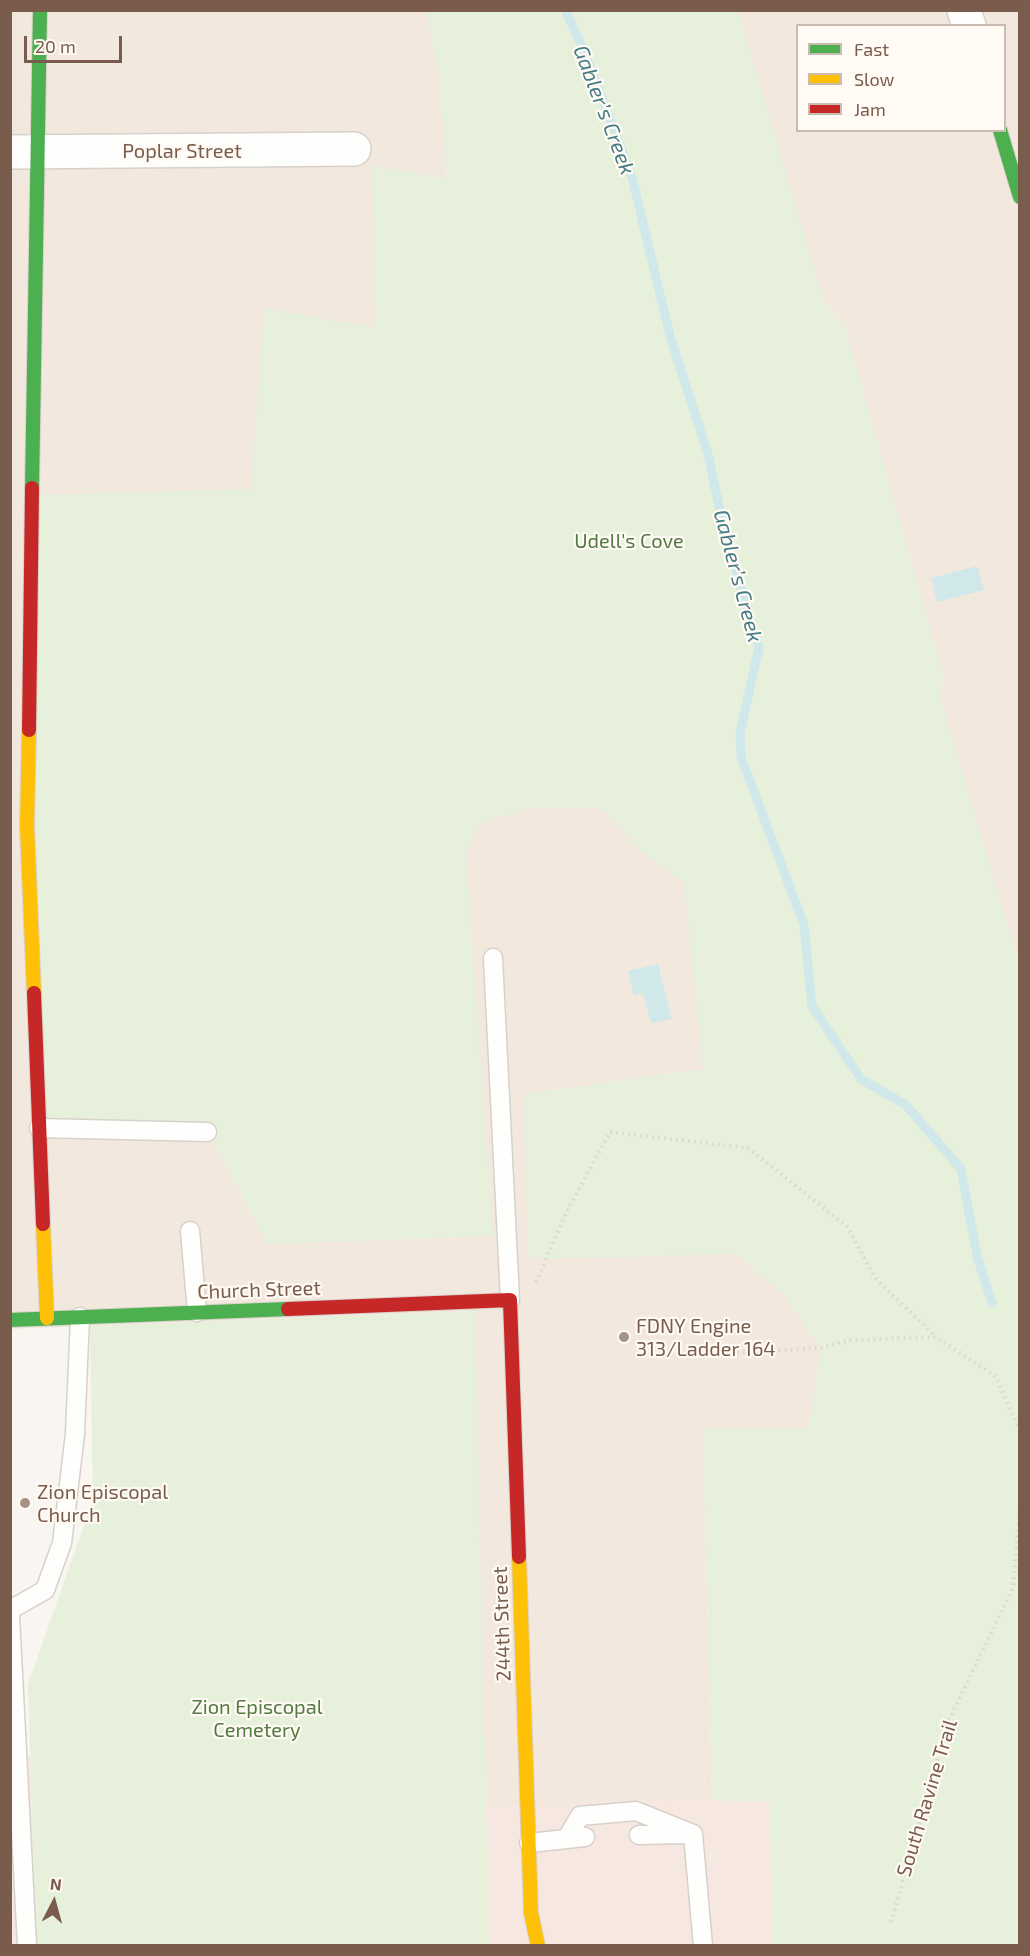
<!DOCTYPE html>
<meta charset="utf-8">
<style>
body{margin:0}
#map{position:relative;width:1030px;height:1956px;overflow:hidden;background:#f9f5f0;font-family:"Exo 2",sans-serif}
canvas{display:block}
.frame{position:absolute;inset:0;border:12px solid #7a5c4d;pointer-events:none}
.legend{position:absolute;left:796px;top:24px;width:210px;height:108px;box-sizing:border-box;background:#fffaf3;border:2px solid #cabbb1;margin:0;padding:8px 10px;list-style:none;font-size:18px;color:#7a5c4d}
.legend li{display:flex;align-items:center;gap:12px;height:30px}
.legend b{width:30px;border:2px solid #cabbb1}
.north{position:absolute;left:24px;top:1872px;width:60px;height:60px;-webkit-text-stroke:4px #fffaf3;paint-order:stroke;rotate:6deg;font-size:16px;font-weight:700;line-height:24px;text-align:center;color:#7a5c4d}
.north::after{content:'';display:block;margin:auto;width:21px;height:27px;background:#7a5c4d;clip-path:polygon(50% 0,100% 100%,50% 72%,0 100%)}
.scale{position:absolute;left:24px;top:36px;width:98px;height:27px;box-sizing:border-box;border:3px solid #7a5c4d;border-top:0;padding-left:8px;font-size:18px;line-height:21px;white-space:nowrap;color:#7a5c4d;-webkit-text-stroke:4px #fffaf3;paint-order:stroke}
</style>
<div id="map">
<canvas width="1030" height="1956"></canvas>
<div class="frame"></div>
<ul class="legend">
<li><b style="height:8px;background:#4caf50"></b>Fast</li>
<li><b style="height:8px;background:#ffc107"></b>Slow</li>
<li><b style="height:8px;background:#c62828"></b>Jam</li>
</ul>
<div class="north">N</div>
<div class="scale">20 m</div>
</div>
<script>
const ctx = document.querySelector('canvas').getContext('2d');
ctx.lineJoin = 'round';
function paint(path, color) { ctx.fillStyle = color; ctx.fill(path, 'evenodd'); }
function trace(path, color, width, dash) { ctx.strokeStyle = color; ctx.lineWidth = width; ctx.lineCap = dash ? 'butt' : 'round'; ctx.setLineDash(dash || []); ctx.stroke(path); }
function drawText(font, color, halo, rows, align = 'center') {
  ctx.font = font + ' "Exo 2",sans-serif'; ctx.lineWidth = 4.5; ctx.setLineDash([]); ctx.textBaseline = 'middle'; ctx.strokeStyle = halo; ctx.fillStyle = color; for (const [text, x, y, turn = 0] of rows) {
    ctx.save(); ctx.translate(x, y); ctx.rotate((+turn || 0) * Math.PI / 180); ctx.textAlign = isNaN(turn) ? turn : align; if (halo) ctx.strokeText(text, 0, 0); ctx.fillText(text, 0, 0); ctx.restore();
  }
}
const residential = new Path2D(`
 M 10,11 L 426,11 L 439,74 L 447,179 L 372,166 L 386,330 L 250,496 L 40,1132 L 213,1139 L 267,1244 L 492,1236 L 466,854 L 478,824 L 527,808 L 600,807 L 642,852 L 686,885 L 703,1069 L 524,1094 L 736,1254 L 784,1295 L 821,1348 L 809,1428 L 703,1428 L 712,1800 L 486,1805 L 474,1311 L 11,1329 Z
 M 738,11 L 1019,11 L 1019,965 L 940,697 L 943,674 L 845,327 L 823,299 ZM 798,26 L 1004,26 L 1004,130 L 798,130 Z`);
const commercial = new Path2D(`
 M 10,1753 L 30,1755 L 36,1945 L 11,1945 Z
 M 712,1800 L 770,1802 L 772,1945 L 489,1945 L 486,1805 Z`);
const green = new Path2D(`
 M 426,11 L 738,11 L 824,301 L 845,327 L 943,674 L 940,696 L 1019,965 L 1019,1943 L 1013,1946 L 772,1945 L 770,1802 L 712,1800 L 703,1428 L 809,1428 L 821,1348 L 784,1295 L 736,1254 L 548,1259 L 528,1256 L 524,1094 L 703,1069 L 684,884 L 642,852 L 600,807 L 527,808 L 479,824 L 466,854 L 493,1236 L 267,1244 L 213,1139 L 40,1132 L 32,495 L 251,489 L 264,308 L 375,328 L 372,165 L 447,179 L 439,74 Z
 M 475,1311 L 489,1945 L 36,1945 L 28,1684 L 93,1500 L 90,1326 Z`);
const water = new Path2D(`
 M 977,566 L 984,590 L 937,602 L 931,578 Z
 M 658,964 L 672,1019 L 651,1023 L 643,993 L 634,995 L 628,971 Z`);
const stream = new Path2D(`
 M 565,10 L 585,53 L 632,177 L 670,336 L 708,454 L 726,539 L 759,647 L 740,733 L 741,757 L 804,925 L 812,1006 L 861,1079 L 906,1105 L 961,1169 L 977,1256 L 992,1303`);
const path = new Path2D(`
 M 536,1282 L 567,1211 L 610,1132 L 748,1148 L 848,1227 L 875,1278 L 936,1337
 M 731,1353 L 821,1348 L 850,1340 L 936,1337 L 996,1377 L 1020,1431
 M 891,1922 L 948,1722 L 1013,1588 L 1020,1507`);
const lane = new Path2D(`
 M 493,958 L 510,1300
 M 39,1128 L 207,1132
 M 190,1231 L 197,1312
 M 10,1610 L 45,1590 L 62,1543 L 75,1434 L 80,1317
 M 10,1616 L 27,1946
 M 693,1834 L 703,1946
 M 639,1835 L 685,1834
 M 567,1838 L 580,1816 L 636,1811 L 693,1834
 M 529,1843 L 585,1837`);
const street = new Path2D(`
 M 964,10 L 969,26
 M 10,152 L 354,149`);
const fast = new Path2D(`
 M 1000,130 L 1020,197
 M 32,488 L 40,10
 M 10,1320 L 288,1309`);
const slow = new Path2D(`
 M 29,730 L 27,826 L 34,993
 M 43,1224 L 47,1318
 M 519,1557 L 531,1913 L 538,1946`);
const jam = new Path2D(`
 M 29,730 L 32,488
 M 34,993 L 43,1224
 M 288,1309 L 510,1300 L 519,1557`);
const markers = [
 [624,1337,6,"#a69286"],
 [25,1503,6,"#a69286"]
];
const streetNames = [
 ["Poplar Street",182,151],
 ["Church Street",259,1290,-2],
 ["244th Street",502,1624,-92],
 ["South Ravine Trail",927,1798,-73]
];
const parkNames = [
 ["Udell's Cove",629,541],
 ["Zion Episcopal",257,1707],
 ["Cemetery",257,1730]
];
const poiNames = [
 ["FDNY Engine",636,1326],
 ["313/Ladder 164",636,1349],
 ["Zion Episcopal",37,1492],
 ["Church",37,1515]
];
const waterNames = [
 ["Gabler’s Creek",604,110,69],
 ["Gabler’s Creek",738,576,75]
];
paint(residential, '#f2e8de');
paint(commercial, '#f6e8e1');
paint(green, '#e7f0db');
paint(water, '#d0e8ea');
trace(stream, '#d0e8ea', 9);
trace(lane, '#d7d1cb', 21);
trace(street, '#d7d1cb', 36);
trace(fast, '#d9d2cb', 16);
trace(slow, '#d9d2cb', 16);
trace(jam, '#d9d2cb', 16);
trace(path, '#dcd5d0', 4, [1.5, 4.5]);
trace(lane, '#fefefd', 18);
trace(street, '#fefefd', 33);
trace(fast, '#4caf50', 14);
trace(slow, '#ffc107', 14);
trace(jam, '#c62828', 14);
for (const [x, y, r, color] of markers) { const dot = new Path2D(); dot.arc(x, y, r, 0, 2 * Math.PI); ctx.fillStyle = color; ctx.fill(dot); trace(dot, '#fffaf3', 2); }
drawText('20px', '#7a5c4d', '#fffaf3', streetNames);
drawText('20px', '#537a41', '#fffaf3', parkNames);
drawText('20px', '#7a5c4d', '#fffaf3', poiNames, 'left');
drawText('italic 21px', '#437c86', '#fffaf3', waterNames);
</script>
